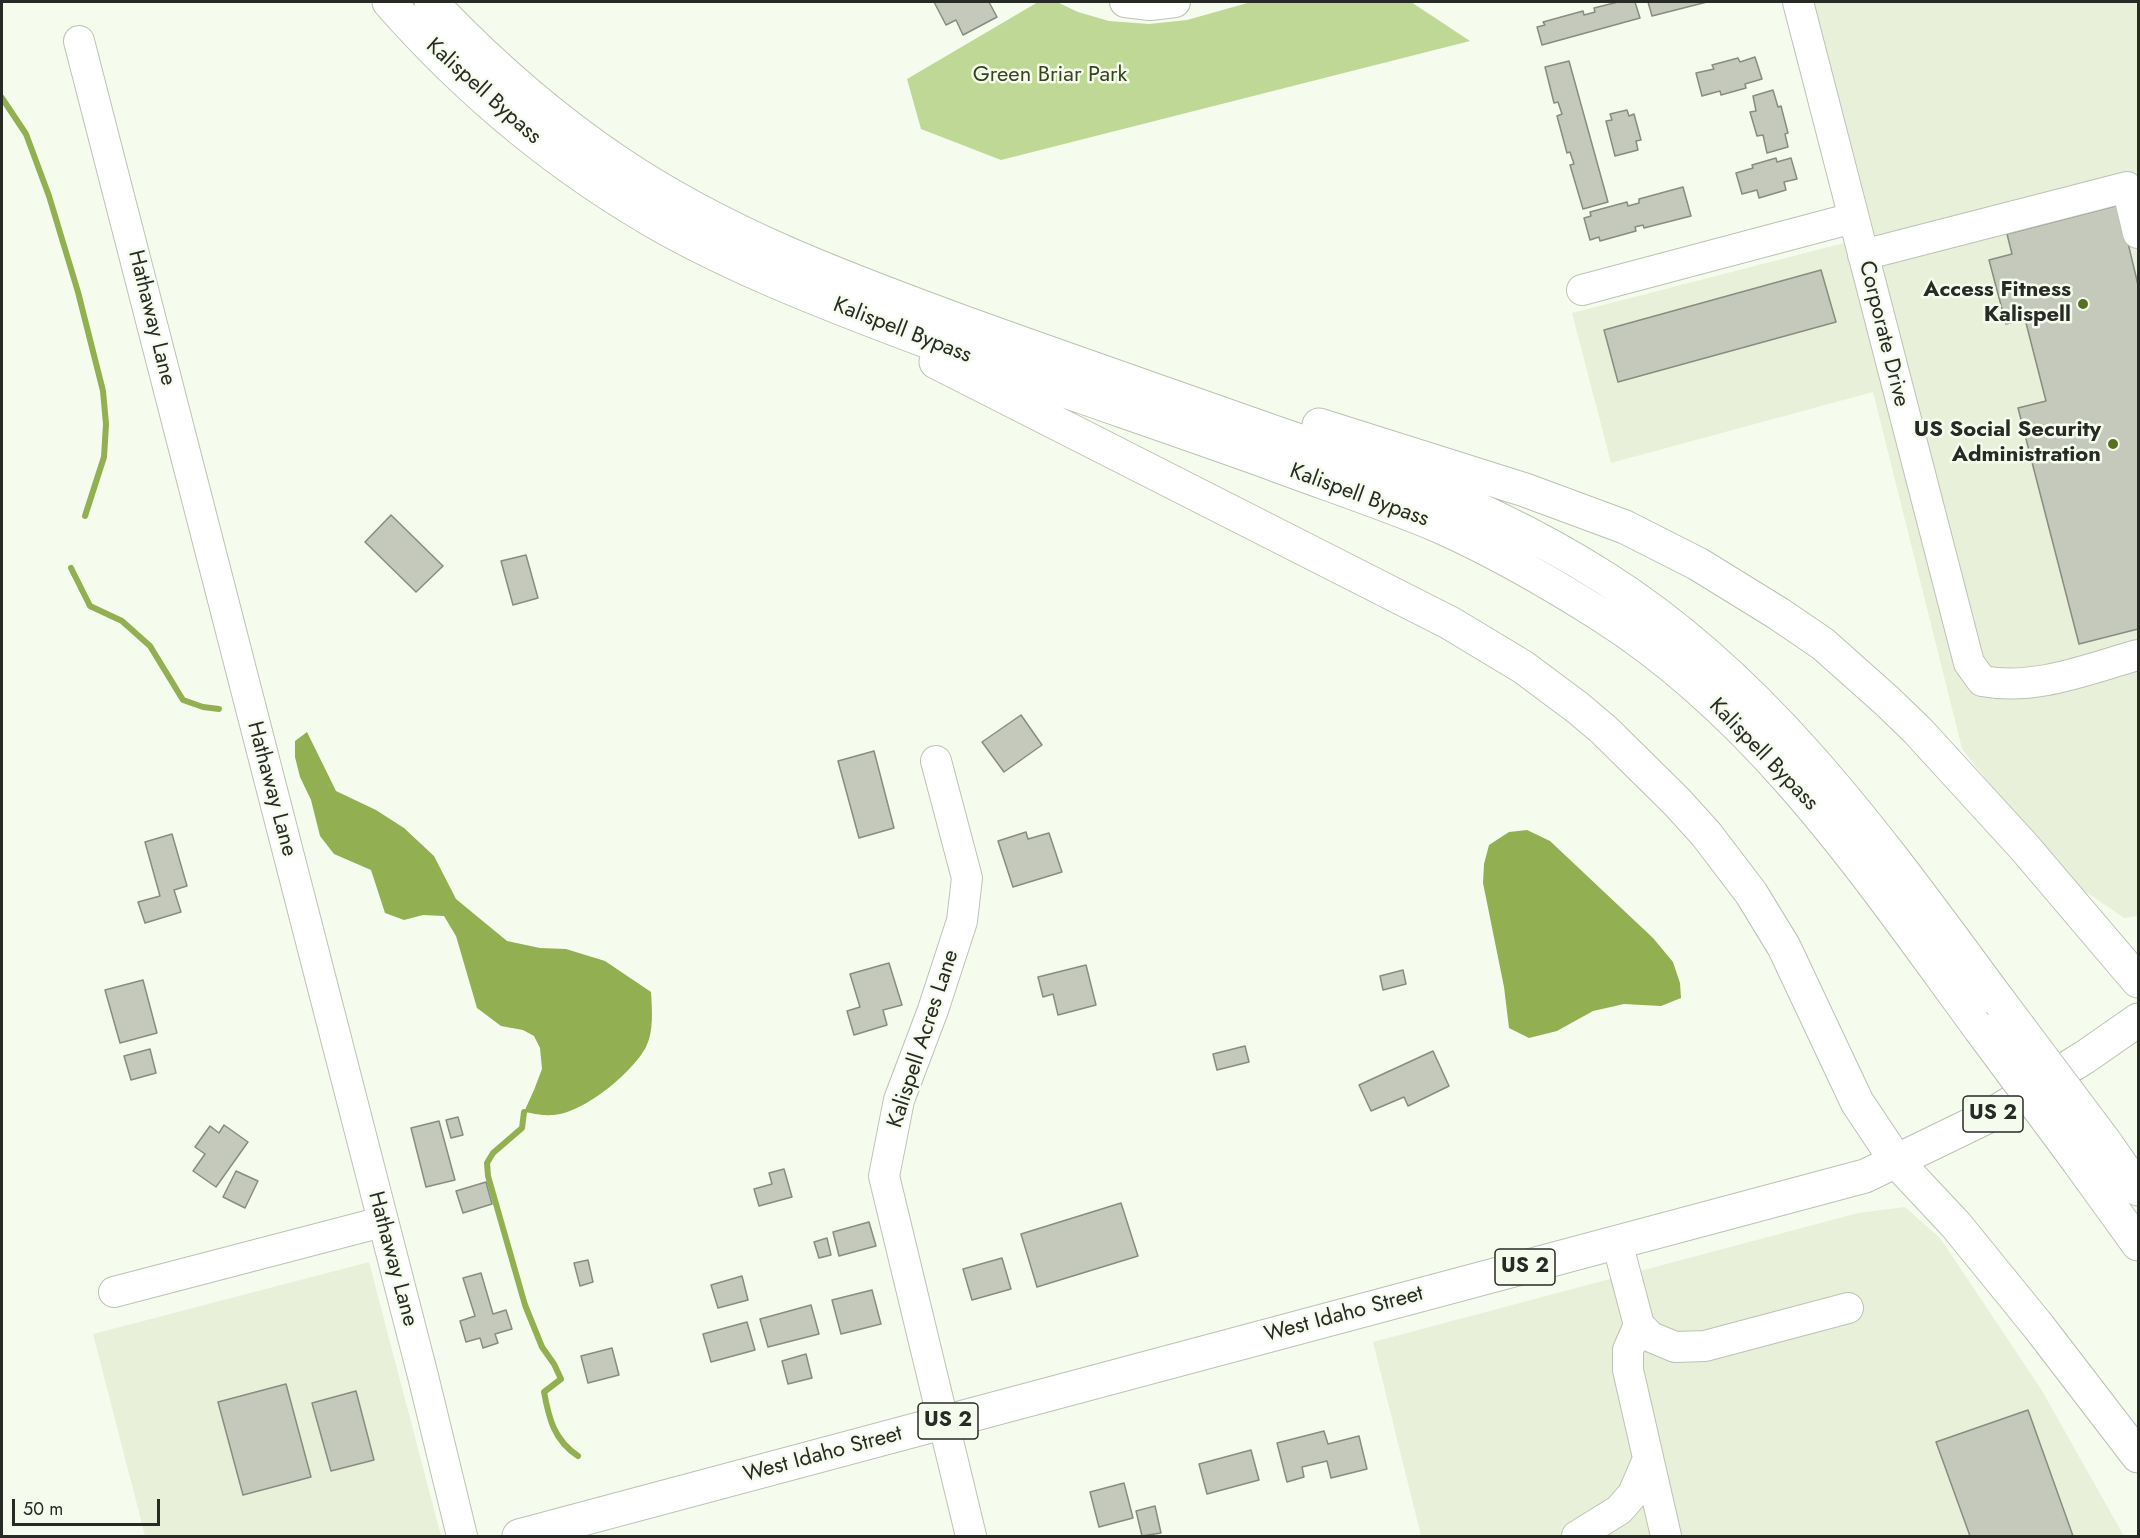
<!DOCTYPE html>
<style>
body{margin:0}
#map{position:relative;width:2140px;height:1538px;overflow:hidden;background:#f6fced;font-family:Jost,sans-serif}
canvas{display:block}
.frame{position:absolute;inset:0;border:3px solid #282a25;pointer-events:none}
.scale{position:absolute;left:12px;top:1499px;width:148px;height:27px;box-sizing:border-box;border:3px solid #282a25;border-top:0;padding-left:8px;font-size:18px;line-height:21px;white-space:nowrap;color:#282a25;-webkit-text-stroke:4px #f6fced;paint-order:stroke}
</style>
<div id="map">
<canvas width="2140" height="1538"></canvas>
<div class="frame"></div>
<div class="scale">50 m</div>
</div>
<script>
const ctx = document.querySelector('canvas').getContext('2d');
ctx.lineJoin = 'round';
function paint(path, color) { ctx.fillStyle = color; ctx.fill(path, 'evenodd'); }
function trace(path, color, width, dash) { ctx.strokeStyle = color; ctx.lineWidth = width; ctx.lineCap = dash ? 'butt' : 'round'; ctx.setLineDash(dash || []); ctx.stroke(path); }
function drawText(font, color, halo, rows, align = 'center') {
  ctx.font = font + ' Jost,sans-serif'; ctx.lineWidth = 5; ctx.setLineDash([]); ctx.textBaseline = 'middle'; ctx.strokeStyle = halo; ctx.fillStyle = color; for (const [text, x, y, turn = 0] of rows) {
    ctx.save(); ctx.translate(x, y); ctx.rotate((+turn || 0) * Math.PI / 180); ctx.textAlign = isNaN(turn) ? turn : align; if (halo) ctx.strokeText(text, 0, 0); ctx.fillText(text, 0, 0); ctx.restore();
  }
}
const built = new Path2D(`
 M 1814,2 L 2138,2 L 2138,916 L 2124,918 L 2063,876 L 1962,749 L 1873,392 L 1611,463 L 1572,313 L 1875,235 Z
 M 1905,1207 L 1940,1238 L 2041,1389 L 2124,1536 L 1421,1536 L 1373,1342 L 1858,1213 Z
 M 369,1262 L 441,1536 L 145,1536 L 93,1334 Z`);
const green = new Path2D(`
 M 1038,2 L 1057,2 L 1078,12 L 1109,21 L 1149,24 L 1187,20 L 1251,2 L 1411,2 L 1470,41 L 1001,160 L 921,129 L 907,79 Z`);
const water = new Path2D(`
 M 307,732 L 336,791 L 376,810 L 404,828 L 434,856 L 456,899 L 507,941 L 540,948 L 566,949 L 605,961 L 651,992 C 652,1009 654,1031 646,1047 C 632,1073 582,1115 551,1115 C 542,1116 532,1113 524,1112 L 534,1090 L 542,1069 L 540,1048 L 534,1036 L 523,1030 L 501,1026 L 477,1008 L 456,936 L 444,916 L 423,915 L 404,920 L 385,913 L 371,870 L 334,854 L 320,836 L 311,800 L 300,777 L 295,757 L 295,741 Z
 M 1527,830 L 1550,841 L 1653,938 L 1673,962 L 1680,983 L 1681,998 L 1661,1006 L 1624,1004 L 1593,1011 L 1557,1031 L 1529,1038 L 1509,1028 L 1504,987 L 1483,883 L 1484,864 L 1489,845 L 1509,832 Z`);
const stream = new Path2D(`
 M 2,98 L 26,134 L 49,196 L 78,292 L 103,391 L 106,424 L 104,457 L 85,516
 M 71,568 L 90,606 L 122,621 L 150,646 L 183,700 L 203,707 L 219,709
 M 524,1112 L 522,1128 L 493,1153 L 487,1163 L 488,1176 L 525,1305 L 542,1347 L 554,1364 L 561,1379 L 544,1392 C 549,1419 554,1440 578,1456`);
const building = new Path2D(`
 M 934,2 L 989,2 L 997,17 L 963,35 L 956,20 L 946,25 Z
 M 1618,2 L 1635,2 L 1640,18 L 1542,45 L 1537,27 L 1545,25 L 1543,22 L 1583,11 L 1584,15 L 1595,12 L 1594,8 Z
 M 1648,2 L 1707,2 L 1652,16 Z
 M 1755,57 L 1762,79 L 1745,84 L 1746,88 L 1721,95 L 1720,91 L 1702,96 L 1696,73 L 1714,69 L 1712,65 L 1738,58 L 1740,62 Z
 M 1569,61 L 1608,202 L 1583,209 L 1570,165 L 1574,164 L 1570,152 L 1567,153 L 1557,116 L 1562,114 L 1558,102 L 1554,103 L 1545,67 Z
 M 1773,90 L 1778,107 L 1781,106 L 1788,133 L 1785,134 L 1788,147 L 1767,153 L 1763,135 L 1757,136 L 1750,112 L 1756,111 L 1753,96 Z
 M 1627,110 L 1629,116 L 1634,114 L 1641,140 L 1636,141 L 1638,150 L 1615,156 L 1606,121 L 1612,120 L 1610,114 Z
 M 1776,158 L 1777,162 L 1791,158 L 1797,179 L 1784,182 L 1786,190 L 1759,198 L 1757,190 L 1742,194 L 1736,173 L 1753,168 L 1752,165 Z
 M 1683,187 L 1691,216 L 1644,228 L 1643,225 L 1635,227 L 1636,231 L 1600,241 L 1599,237 L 1590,240 L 1584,218 L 1591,216 L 1590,212 L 1627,202 L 1628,206 L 1639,203 L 1639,199 Z
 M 2119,205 L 2138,285 L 2138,629 L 2079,644 L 2018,408 L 2046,401 L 2025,319 L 2006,324 L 1989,260 L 2012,254 L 2007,234 Z
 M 1821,270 L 1836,322 L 1618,382 L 1604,330 Z
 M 391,515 L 443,566 L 416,592 L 365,542 Z
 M 526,555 L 538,598 L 513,605 L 501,561 Z
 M 1021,715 L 1042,745 L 1004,772 L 982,742 Z
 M 874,751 L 894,828 L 859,838 L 838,761 Z
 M 1026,832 L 1028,839 L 1049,833 L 1062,872 L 1013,887 L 998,841 Z
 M 172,834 L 187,886 L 174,890 L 181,912 L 145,923 L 138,902 L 160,896 L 145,842 Z
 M 889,963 L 902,1005 L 883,1010 L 887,1025 L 854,1035 L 847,1011 L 860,1007 L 850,974 Z
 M 1086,965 L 1096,1005 L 1058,1015 L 1053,994 L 1043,997 L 1038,977 Z
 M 1403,970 L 1406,984 L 1383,990 L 1380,976 Z
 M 143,980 L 157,1033 L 120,1043 L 105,990 Z
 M 1245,1046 L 1249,1062 L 1217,1070 L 1213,1054 Z
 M 150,1049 L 156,1073 L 131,1080 L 124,1056 Z
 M 1433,1051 L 1449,1086 L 1408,1106 L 1404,1097 L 1371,1111 L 1359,1085 Z
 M 458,1117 L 463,1135 L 451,1138 L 446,1120 Z
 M 439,1121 L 455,1180 L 426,1187 L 411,1128 Z
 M 224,1125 L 248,1142 L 216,1187 L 193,1171 L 205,1154 L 195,1147 L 210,1126 L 219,1133 Z
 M 784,1169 L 792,1197 L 759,1206 L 754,1189 L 772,1184 L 769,1173 Z
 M 236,1171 L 258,1181 L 245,1208 L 223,1197 Z
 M 486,1182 L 492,1204 L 463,1213 L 456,1191 Z
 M 1121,1203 L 1138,1256 L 1037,1287 L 1021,1234 Z
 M 869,1222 L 876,1246 L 839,1256 L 833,1232 Z
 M 827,1238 L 831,1255 L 819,1258 L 814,1242 Z
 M 1002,1258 L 1011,1289 L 972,1300 L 963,1269 Z
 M 588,1260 L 593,1282 L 580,1286 L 574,1263 Z
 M 481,1273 L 493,1314 L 506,1310 L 512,1329 L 495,1334 L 498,1343 L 483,1348 L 480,1338 L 466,1342 L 460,1321 L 475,1316 L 463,1278 Z
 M 742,1276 L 748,1300 L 718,1308 L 711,1285 Z
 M 872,1290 L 881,1324 L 841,1334 L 832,1300 Z
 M 811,1305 L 819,1334 L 768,1347 L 760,1319 Z
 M 747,1322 L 755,1350 L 711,1362 L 703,1334 Z
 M 612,1348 L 619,1375 L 588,1383 L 581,1356 Z
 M 806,1354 L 812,1378 L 788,1384 L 782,1361 Z
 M 286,1384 L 311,1477 L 243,1495 L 218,1402 Z
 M 356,1391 L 374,1460 L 331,1471 L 312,1403 Z
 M 2028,1410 L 2073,1536 L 1970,1536 L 1936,1442 Z
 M 1324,1431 L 1328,1444 L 1359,1436 L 1367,1469 L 1331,1478 L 1327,1461 L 1302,1467 L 1304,1477 L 1287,1482 L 1277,1443 Z
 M 1251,1450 L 1259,1480 L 1207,1494 L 1199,1464 Z
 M 1124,1483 L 1133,1518 L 1099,1527 L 1090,1492 Z
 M 1155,1506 L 1161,1533 L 1142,1536 L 1136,1511 Z`);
const minor = new Path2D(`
 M 1125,2 L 1150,5 L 1175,2
 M 1798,2 L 1969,663 L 1982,681 C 2036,691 2087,669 2138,655
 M 79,41 L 423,1376 L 462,1536
 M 1863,255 L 2127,187 L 2138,233
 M 1582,290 L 1853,218
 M 936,761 L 967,878 L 962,921 L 933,1010 L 899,1100 L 884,1176 L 971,1536
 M 1617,1242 L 1639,1325 L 1651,1337 L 1675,1347 L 1705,1346 L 1848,1308
 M 114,1292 L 382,1222
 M 1639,1325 L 1628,1350 L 1628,1370 L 1666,1536
 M 1577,1536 L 1619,1510 L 1633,1494 L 1648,1459`);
const highway = new Path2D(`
 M 389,2 C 468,92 562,170 667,229 C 738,268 813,298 889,327 C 1014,375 1140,416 1265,461 C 1323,483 1382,502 1439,526 C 1495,551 1549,582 1601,615 C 1762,717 1869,878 1980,1029
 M 431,2 C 489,63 549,116 619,163 C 723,233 840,277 957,320 C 1056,356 1155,390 1254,425 C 1293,439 1333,452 1372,466 C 1452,495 1533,532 1605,578 C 1771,683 1885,847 2000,1002
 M 936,362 L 1450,623 L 1523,667 L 1578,708 L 1604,730 L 1677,802 L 1706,834 L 1751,893 L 1784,947 L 1857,1102 L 1897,1162 L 1956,1225 L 2039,1327 L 2138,1456
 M 1319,425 L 1525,490 L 1625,527 L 1698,564 L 1779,614 L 1823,644 L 1887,701 L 1918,731 L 2025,848 L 2138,981
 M 2105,1142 L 2138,1189
 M 2078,1161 L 2138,1244
 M 519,1536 L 1865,1176 L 1993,1114 L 2085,1057 L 2138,1020`);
const highwayBridge = new Path2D(`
 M 2000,1002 L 2105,1142
 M 1980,1029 L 2078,1161`);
const markers = [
 [2083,304,6,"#5a7021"],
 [2113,444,6,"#5a7021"]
];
const shields = [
 [1993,1114,60],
 [1525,1267,60],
 [948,1421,60]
];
const shieldNames = [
 ["US 2",1993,1114],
 ["US 2",1525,1267],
 ["US 2",948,1421]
];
const parkNames = [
 ["Green Briar Park",1050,76]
];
const streetNames = [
 ["Kalispell Bypass",483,92,42],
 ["Hathaway Lane",151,318,76],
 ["Kalispell Bypass",902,331,21],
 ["Corporate Drive",1883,334,76],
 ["Kalispell Bypass",1359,496,20],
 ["Kalispell Bypass",1763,755,46],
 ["Hathaway Lane",271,789,75],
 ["Kalispell Acres Lane",924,1039,-72],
 ["Hathaway Lane",392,1259,75],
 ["West Idaho Street",1344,1315,-15],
 ["West Idaho Street",823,1455,-15]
];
const poiNames = [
 ["Access Fitness",2071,291],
 ["Kalispell",2071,316],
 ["US Social Security",2101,431],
 ["Administration",2101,456]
];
paint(built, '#e8f0da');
paint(green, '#c0d895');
paint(water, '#92af52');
trace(stream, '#92af52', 6);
paint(building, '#c4c9bb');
trace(building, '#878d7f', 1.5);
trace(minor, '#bcc2b4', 32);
trace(highway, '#bcc2b4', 35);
trace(minor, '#fff', 30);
trace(highway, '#fff', 33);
trace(highwayBridge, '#bcc2b4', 35, []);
trace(highwayBridge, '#fff', 33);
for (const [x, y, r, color] of markers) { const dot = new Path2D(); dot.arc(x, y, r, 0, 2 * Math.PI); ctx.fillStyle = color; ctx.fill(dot); trace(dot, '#f6fced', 2); }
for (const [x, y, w] of shields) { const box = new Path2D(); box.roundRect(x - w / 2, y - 18, w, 36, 4.5); ctx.fillStyle = '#f6fced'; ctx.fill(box); trace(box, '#282a25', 1.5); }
drawText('bold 21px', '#282a25', null, shieldNames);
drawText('22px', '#37431d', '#f6fced', parkNames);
drawText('22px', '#282a25', '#f6fced', streetNames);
drawText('bold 22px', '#282a25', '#f6fced', poiNames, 'right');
</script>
